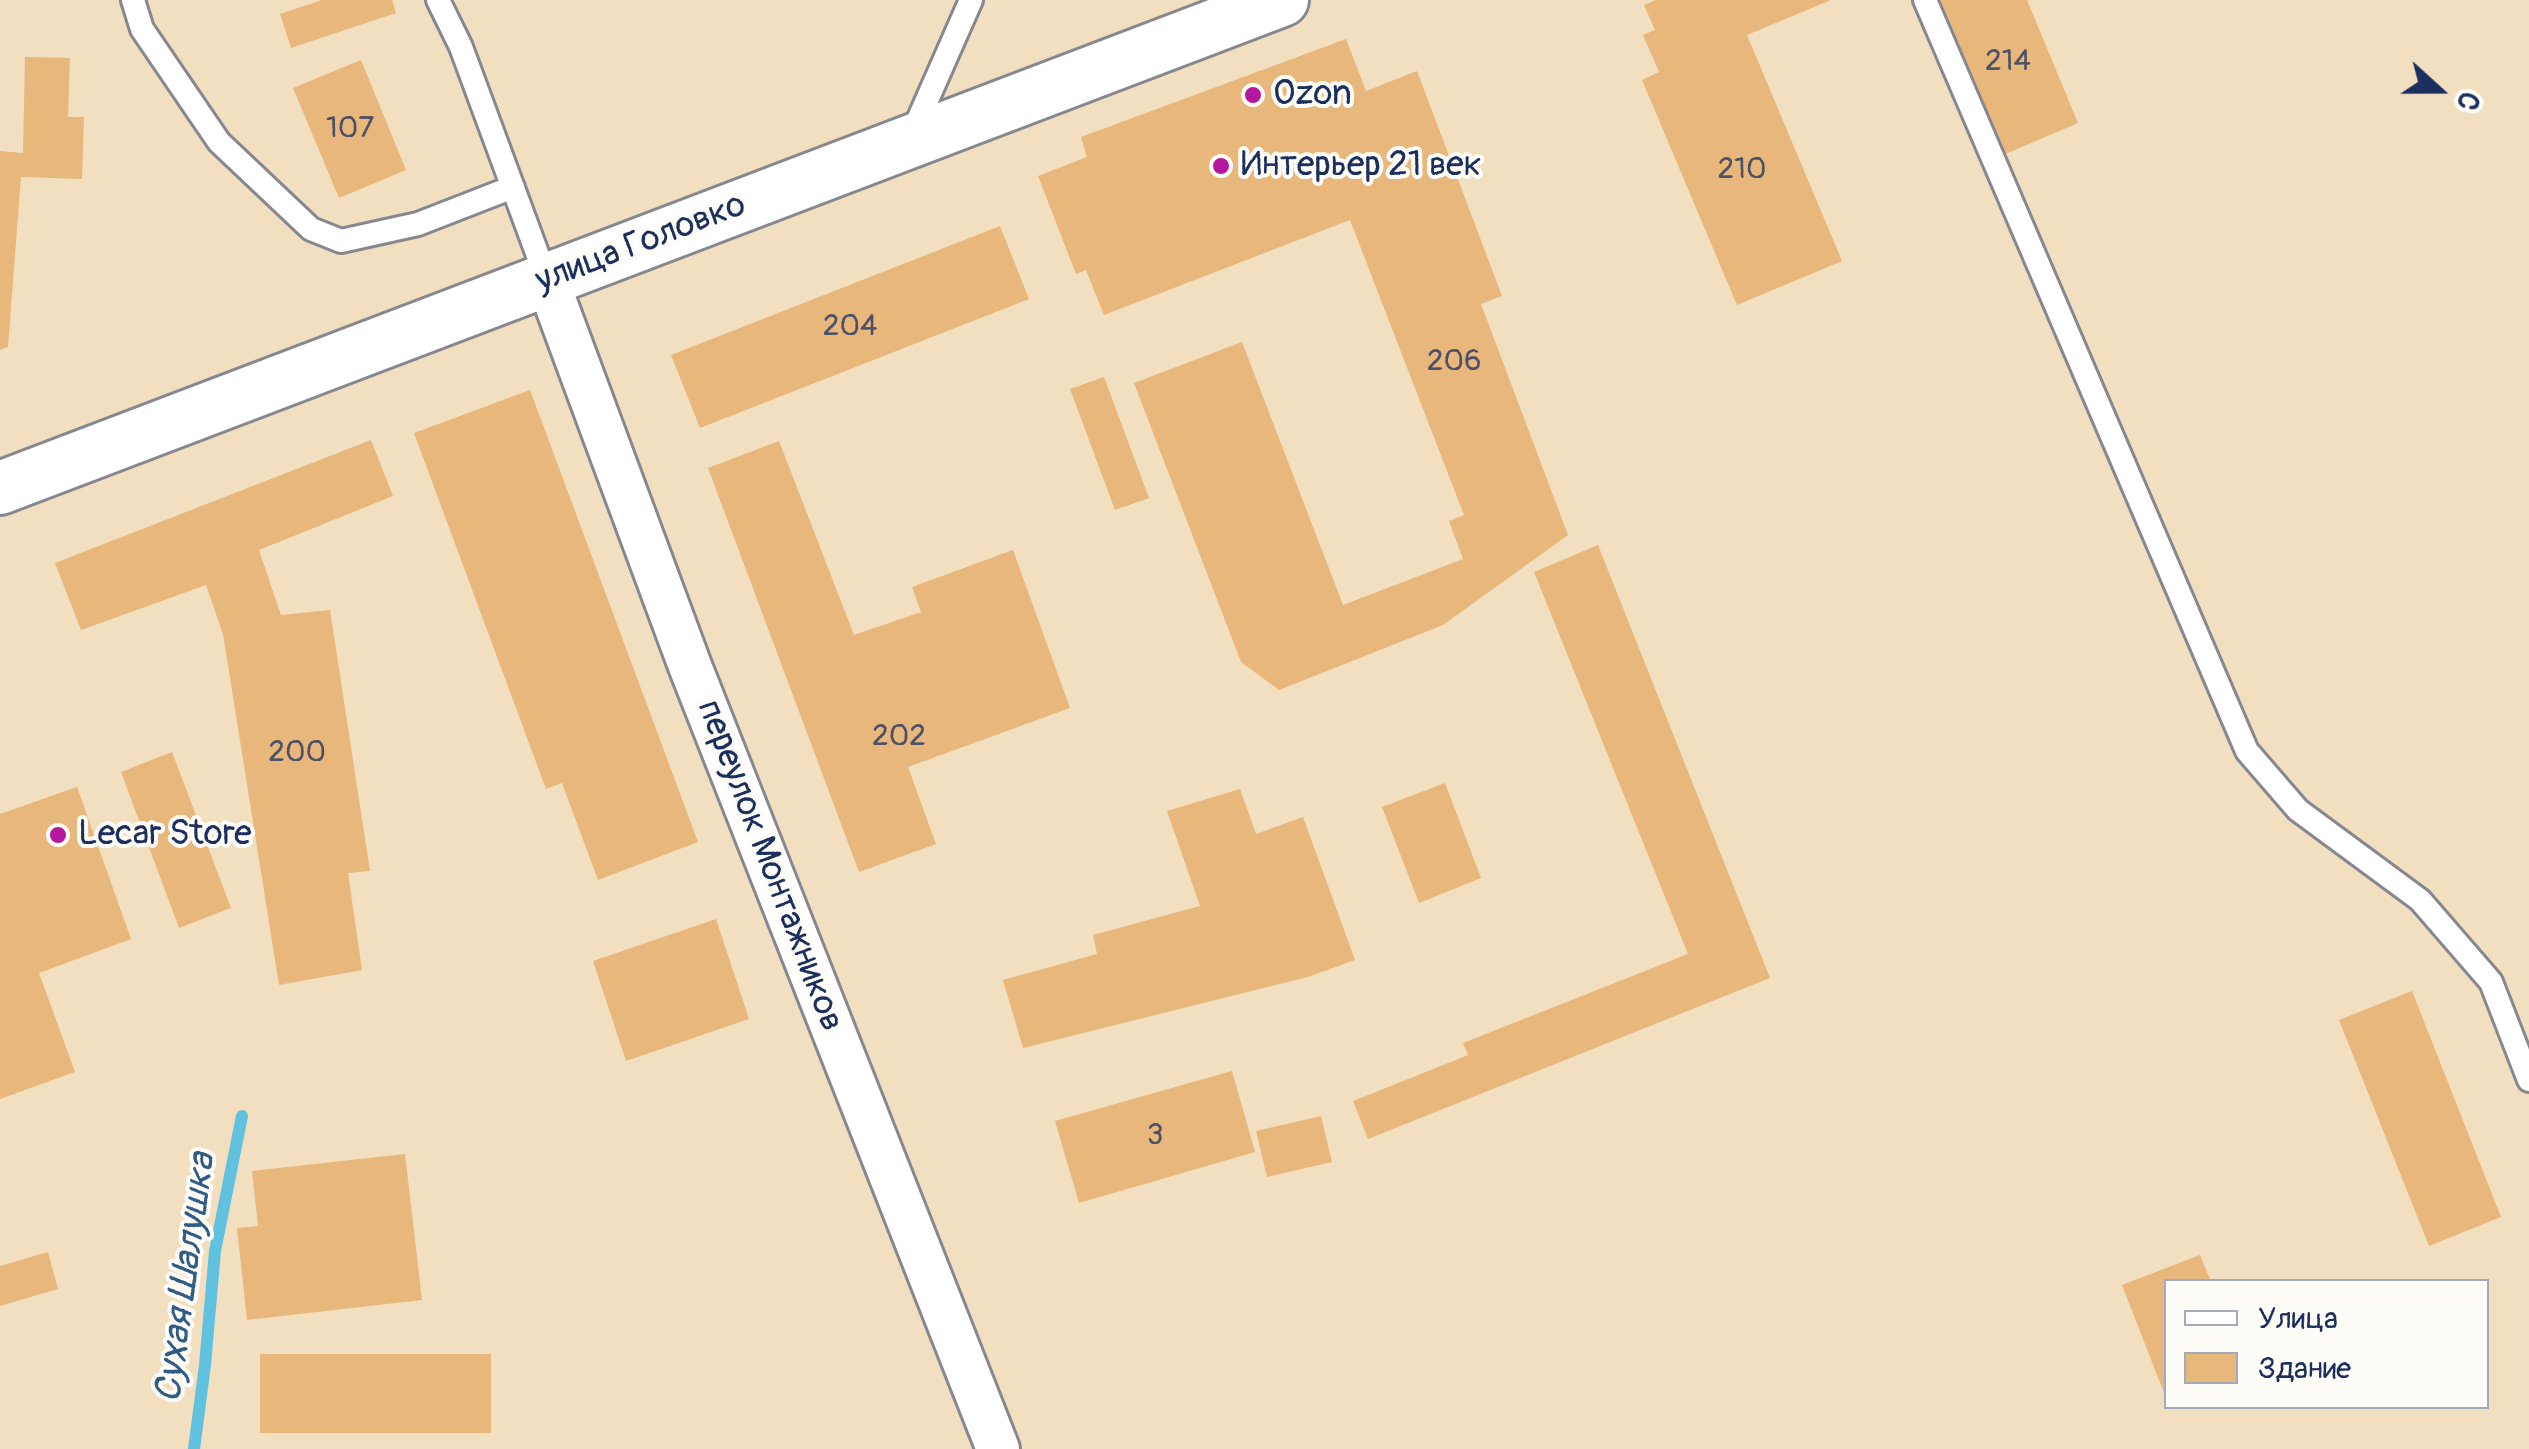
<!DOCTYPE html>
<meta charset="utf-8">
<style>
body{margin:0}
#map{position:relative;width:2529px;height:1449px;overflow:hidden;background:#f1dfc0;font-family:Pangolin,sans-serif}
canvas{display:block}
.legend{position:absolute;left:2164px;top:1279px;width:325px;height:130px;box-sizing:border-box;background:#fdfcf7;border:2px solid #a3aaba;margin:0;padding:12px 18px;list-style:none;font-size:30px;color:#1b2f5e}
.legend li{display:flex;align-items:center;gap:20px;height:50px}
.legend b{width:50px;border:2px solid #a3aaba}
.north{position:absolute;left:2389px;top:40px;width:100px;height:100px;-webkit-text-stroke:8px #fdfcf7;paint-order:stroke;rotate:111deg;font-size:28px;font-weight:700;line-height:40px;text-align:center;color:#1b2f5e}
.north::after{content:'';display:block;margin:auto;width:35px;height:45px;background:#1b2f5e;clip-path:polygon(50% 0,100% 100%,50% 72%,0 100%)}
</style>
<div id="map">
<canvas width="2529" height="1449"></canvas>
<ul class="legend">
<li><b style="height:12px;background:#fff"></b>Улица</li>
<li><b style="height:28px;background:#e8b77c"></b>Здание</li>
</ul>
<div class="north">С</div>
</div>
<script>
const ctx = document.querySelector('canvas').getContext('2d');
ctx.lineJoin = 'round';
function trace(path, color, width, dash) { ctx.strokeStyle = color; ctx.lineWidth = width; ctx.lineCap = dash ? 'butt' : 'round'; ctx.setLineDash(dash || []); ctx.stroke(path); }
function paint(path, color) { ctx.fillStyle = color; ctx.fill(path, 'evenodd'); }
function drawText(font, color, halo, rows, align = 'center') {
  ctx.font = font + ' Pangolin,sans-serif'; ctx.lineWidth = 8; ctx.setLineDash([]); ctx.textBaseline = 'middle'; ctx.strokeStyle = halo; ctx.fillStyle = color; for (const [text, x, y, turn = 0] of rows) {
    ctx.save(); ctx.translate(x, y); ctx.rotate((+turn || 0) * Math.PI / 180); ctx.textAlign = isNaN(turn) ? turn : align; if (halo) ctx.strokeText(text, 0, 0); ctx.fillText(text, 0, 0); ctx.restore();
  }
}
const stream = new Path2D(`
 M 194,1449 L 205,1365 L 215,1251 L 242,1116`);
const building = new Path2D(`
 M 322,0 L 392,0 L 396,13 L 291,48 L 280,14 Z
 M 1656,0 L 1831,0 L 1747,35 L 1842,261 L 1737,305 L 1642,80 L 1659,72 L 1643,35 L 1655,30 L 1644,5 Z
 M 1938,0 L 2027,0 L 2078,123 L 2003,155 Z
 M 1346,39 L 1366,91 L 1417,71 L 1502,296 L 1481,304 L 1568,535 L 1443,625 L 1279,690 L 1241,662 L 1134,383 L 1242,342 L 1343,605 L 1463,559 L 1449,521 L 1464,515 L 1350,220 L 1104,315 L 1086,270 L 1076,274 L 1038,176 L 1087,157 L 1081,137 Z
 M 25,57 L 70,58 L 68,117 L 84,117 L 82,179 L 21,177 L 8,347 L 0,350 L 0,151 L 23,153 Z
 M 361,60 L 406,170 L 339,198 L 293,88 Z
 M 1000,226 L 1029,299 L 700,428 L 671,355 Z
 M 1104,377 L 1149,498 L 1115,510 L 1070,389 Z
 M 530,390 L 698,842 L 598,880 L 562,783 L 546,789 L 414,433 Z
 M 371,440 L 393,496 L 259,550 L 281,615 L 330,610 L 370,871 L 348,873 L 362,970 L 279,985 L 223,634 L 206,585 L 81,630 L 55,563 Z
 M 779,441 L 854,635 L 921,612 L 912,587 L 1013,550 L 1070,708 L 908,767 L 936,844 L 859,872 L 708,468 Z
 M 1598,545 L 1770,978 L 1368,1139 L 1353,1101 L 1468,1055 L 1463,1043 L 1688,954 L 1534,572 Z
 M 172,752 L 231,908 L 179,928 L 121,772 Z
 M 1445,783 L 1481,878 L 1419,903 L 1382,807 Z
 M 77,787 L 131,939 L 39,973 L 75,1072 L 0,1099 L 0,814 Z
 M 1240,789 L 1256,834 L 1303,817 L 1355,960 L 1308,977 L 1023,1048 L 1003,980 L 1097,954 L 1093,935 L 1200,906 L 1167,811 Z
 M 716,919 L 749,1019 L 626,1061 L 593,961 Z
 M 2412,991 L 2501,1217 L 2429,1246 L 2339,1020 Z
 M 1232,1071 L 1255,1152 L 1079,1203 L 1055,1121 Z
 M 1321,1116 L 1332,1162 L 1267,1177 L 1256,1131 Z
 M 405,1154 L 422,1300 L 247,1320 L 237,1228 L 258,1226 L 252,1171 Z
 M 48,1252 L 58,1289 L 0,1306 L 0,1266 Z
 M 2200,1255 L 2211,1282 L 2166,1282 L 2166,1398 L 2122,1285 Z
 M 260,1354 L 491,1354 L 491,1433 L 260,1433 Z`);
const service = new Path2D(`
 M 133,0 L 142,29 L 219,142 L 311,229 L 341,241 L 418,224 L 513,187
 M 438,0 L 461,47 L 547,280
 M 1925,0 L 2247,751 L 2298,810 L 2420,900 L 2491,982 L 2529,1080
 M 912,134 L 971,0`);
const minor = new Path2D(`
 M 547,280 L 690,666 L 998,1449`);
const tertiary = new Path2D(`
 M 0,488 L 1282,0`);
const markers = [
 [1253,95,10,"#b5179e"],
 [1221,166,10,"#b5179e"],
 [58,835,10,"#b5179e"]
];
const numberNames = [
 ["214",2008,62],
 ["107",350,129],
 ["210",1742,170],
 ["204",850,327],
 ["206",1454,362],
 ["202",899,737],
 ["200",297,753],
 ["3",1155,1136]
];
const poiNames = [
 ["Ozon",1273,95],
 ["Интерьер 21 век",1241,166],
 ["Lecar Store",78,835]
];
const streetNames = [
 ["улица Головко",641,244,-21],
 ["переулок Монтажников",769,866,69]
];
const waterNames = [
 ["Сухая Шалушка",187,1278,-82]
];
trace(stream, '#61c2df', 12);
paint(building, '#e8b77c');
trace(service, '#86878f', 28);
trace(minor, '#86878f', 48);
trace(tertiary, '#86878f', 58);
trace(service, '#fff', 22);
trace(minor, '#fff', 42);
trace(tertiary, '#fff', 52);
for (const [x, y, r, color] of markers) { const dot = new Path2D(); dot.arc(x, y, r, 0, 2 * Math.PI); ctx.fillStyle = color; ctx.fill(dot); trace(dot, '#fdfcf7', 4); }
drawText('30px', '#4e5166', null, numberNames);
drawText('35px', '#1b2f5e', '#fdfcf7', poiNames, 'left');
drawText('35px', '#1b2f5e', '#fdfcf7', streetNames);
drawText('italic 38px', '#305b85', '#fdfcf7', waterNames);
</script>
